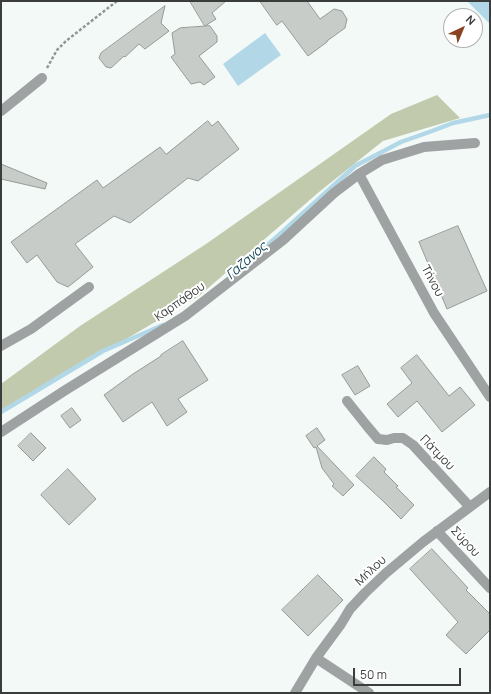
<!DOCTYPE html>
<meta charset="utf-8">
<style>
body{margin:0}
#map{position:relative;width:491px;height:694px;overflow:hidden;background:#f2f9f6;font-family:Manrope,sans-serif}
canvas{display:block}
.frame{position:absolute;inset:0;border:2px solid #3b3d3c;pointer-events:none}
.north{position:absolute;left:443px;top:8px;width:40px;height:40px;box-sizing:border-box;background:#fff;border:1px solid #b1b1b1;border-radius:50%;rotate:44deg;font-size:11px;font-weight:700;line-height:16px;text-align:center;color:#3b3d3c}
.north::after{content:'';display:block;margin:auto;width:14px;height:18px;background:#8a4222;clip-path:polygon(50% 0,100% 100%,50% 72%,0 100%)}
.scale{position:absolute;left:353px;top:668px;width:108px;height:18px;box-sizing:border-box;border:2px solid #3b3d3c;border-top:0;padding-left:5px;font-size:12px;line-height:14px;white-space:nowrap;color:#3b3d3c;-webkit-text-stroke:3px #fff;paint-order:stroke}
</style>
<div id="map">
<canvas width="491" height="694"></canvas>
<div class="frame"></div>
<div class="north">N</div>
<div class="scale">50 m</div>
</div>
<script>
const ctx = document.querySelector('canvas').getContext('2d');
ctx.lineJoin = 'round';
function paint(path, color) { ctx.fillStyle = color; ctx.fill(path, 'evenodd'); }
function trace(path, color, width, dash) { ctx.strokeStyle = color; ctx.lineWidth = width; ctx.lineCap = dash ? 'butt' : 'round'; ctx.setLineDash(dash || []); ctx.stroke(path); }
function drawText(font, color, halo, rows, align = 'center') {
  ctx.font = font + ' Manrope,sans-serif'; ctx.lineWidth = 4; ctx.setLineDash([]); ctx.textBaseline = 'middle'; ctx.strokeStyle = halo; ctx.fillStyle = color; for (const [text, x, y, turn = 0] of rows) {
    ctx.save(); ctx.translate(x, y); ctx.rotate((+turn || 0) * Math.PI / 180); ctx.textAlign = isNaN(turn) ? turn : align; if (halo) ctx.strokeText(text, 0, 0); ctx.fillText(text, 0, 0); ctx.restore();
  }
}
const green = new Path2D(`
 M 437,95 L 460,118 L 383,141 L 319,192 L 199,296 L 1,413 L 1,384 L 80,326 L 206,244 L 391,114 Z`);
const water = new Path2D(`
 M 467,1 L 490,1 L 490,24 Z
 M 265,33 L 281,55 L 238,86 L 223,64 Z`);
const stream = new Path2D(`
 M 249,261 L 279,235 L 355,166 L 401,142 L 432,131 L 453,123 L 490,115
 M 1,412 L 103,351 L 163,325`);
const building = new Path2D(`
 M 190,1 L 226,1 L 212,13 L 216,19 L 205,26 Z
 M 260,1 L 307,1 L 320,19 L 334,9 L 342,11 L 347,19 L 345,28 L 327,41 L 327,42 L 308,56 L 282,21 L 277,25 Z
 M 165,6 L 161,23 L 169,31 L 145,49 L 139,44 L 125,57 L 124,56 L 111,68 L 106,67 L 99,58 L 101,53 Z
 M 210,26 L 217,36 L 217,42 L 199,56 L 215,77 L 204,85 L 200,82 L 191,84 L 171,57 L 175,54 L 172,33 L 180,28 Z
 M 208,121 L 212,126 L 218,121 L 239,149 L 198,181 L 188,178 L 130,223 L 114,216 L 75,244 L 93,267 L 68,287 L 57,282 L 37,255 L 27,263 L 11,242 L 97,180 L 103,188 L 160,147 L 166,154 Z
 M 1,164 L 47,183 L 45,189 L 1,179 Z
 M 458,226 L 487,291 L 447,309 L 419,242 Z
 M 183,341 L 208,380 L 178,399 L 187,412 L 167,426 L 152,402 L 123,422 L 104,395 L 133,374 L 161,356 L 161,355 Z
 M 417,355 L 449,396 L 460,387 L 475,405 L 442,432 L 417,401 L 398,417 L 387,404 L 412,383 L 401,368 Z
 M 358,366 L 370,386 L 355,395 L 342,375 Z
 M 72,408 L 81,420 L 70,428 L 61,416 Z
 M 317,428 L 325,440 L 317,446 L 354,485 L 343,496 L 332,486 L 334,484 L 322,468 L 316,447 L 314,448 L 306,436 Z
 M 31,433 L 46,448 L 33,461 L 18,446 Z
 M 374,457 L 386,469 L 384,472 L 398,486 L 396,487 L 414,505 L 401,519 L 383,501 L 356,476 Z
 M 68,469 L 96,499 L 69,525 L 41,495 Z
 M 432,549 L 468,588 L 466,590 L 490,614 L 490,630 L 466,654 L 446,635 L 458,622 L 410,569 Z
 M 318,575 L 343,600 L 308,636 L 282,610 Z`);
const path = new Path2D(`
 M 47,68 L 57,50 L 66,41 L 117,1`);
const minor = new Path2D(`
 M 1,111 L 42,78
 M 359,174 L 434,313 L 490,397
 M 1,346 L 31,329 L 89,287
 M 347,401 L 367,426 L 378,439 L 387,440 L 394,438 L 403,438 L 413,445 L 469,506
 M 1,432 L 64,391 L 185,316 L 283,240 L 334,193 L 359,174 L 382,160 L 424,147 L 475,143
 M 437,531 L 490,588
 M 316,658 L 369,693
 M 295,693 L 316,658 L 341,624 L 350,609 L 365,593 L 386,573 L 423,542 L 490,492`);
const streetNames = [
 ["Τήνου",432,281,62],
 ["Καρπάθου",180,302,-35],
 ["Πάτμου",437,453,46],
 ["Σύρου",465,542,47],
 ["Μήλου",371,571,-43]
];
const waterNames = [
 ["Γαζανος",247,261,-41]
];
paint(green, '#c2caad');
paint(water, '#b2d8e7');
trace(stream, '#b2d8e7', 4.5);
paint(building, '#c8ccc8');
trace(building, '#969b96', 1);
trace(path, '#919694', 2.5, [3, 2]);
trace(minor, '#9fa2a2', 10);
drawText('12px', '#3b3d3c', '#fff', streetNames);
drawText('italic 13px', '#154859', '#fff', waterNames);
</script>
